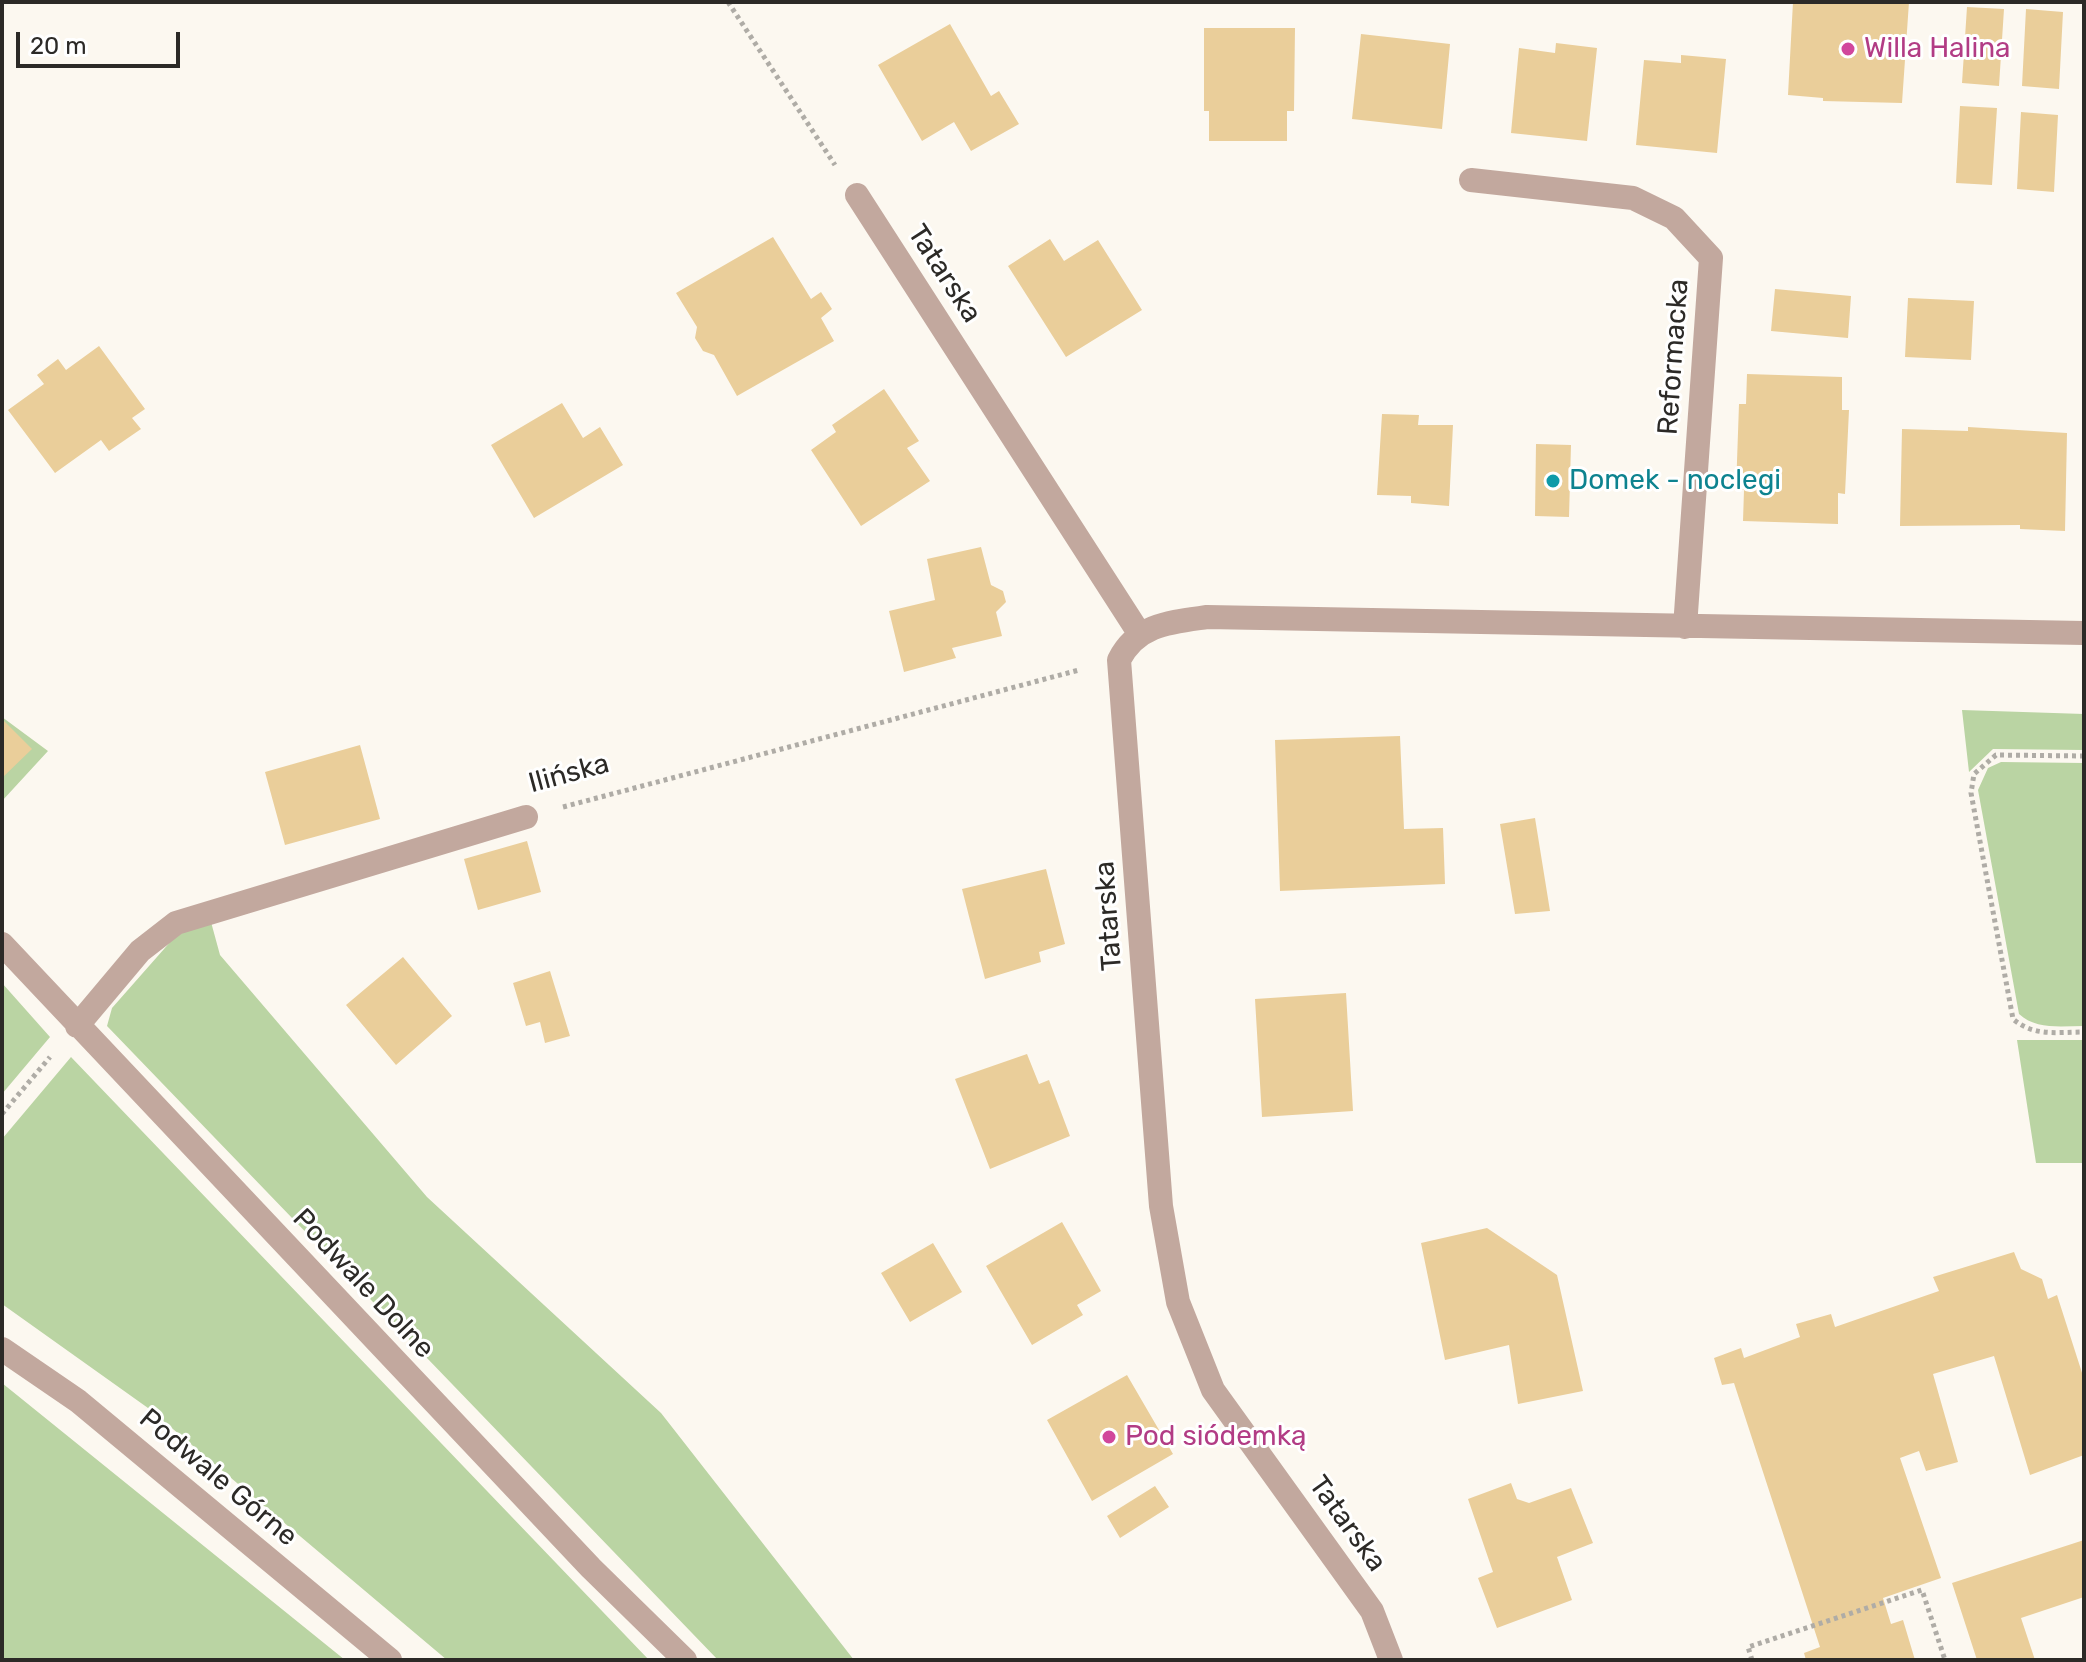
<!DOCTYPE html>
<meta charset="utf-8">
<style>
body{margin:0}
#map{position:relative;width:2086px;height:1662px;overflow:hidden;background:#fcf8f0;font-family:Rubik,sans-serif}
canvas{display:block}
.frame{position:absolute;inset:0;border:4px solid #2c2a27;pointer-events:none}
.scale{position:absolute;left:16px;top:32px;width:164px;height:36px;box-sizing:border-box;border:4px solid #2c2a27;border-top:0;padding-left:10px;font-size:24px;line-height:28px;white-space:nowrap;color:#2c2a27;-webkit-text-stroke:6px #fff;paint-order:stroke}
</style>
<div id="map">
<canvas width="2086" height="1662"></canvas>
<div class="frame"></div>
<div class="scale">20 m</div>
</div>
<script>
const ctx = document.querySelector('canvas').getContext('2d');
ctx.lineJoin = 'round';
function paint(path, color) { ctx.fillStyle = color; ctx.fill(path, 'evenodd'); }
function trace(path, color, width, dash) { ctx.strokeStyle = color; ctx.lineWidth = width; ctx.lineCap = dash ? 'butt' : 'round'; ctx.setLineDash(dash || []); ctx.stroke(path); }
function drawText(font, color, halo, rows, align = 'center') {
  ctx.font = font + ' Rubik,sans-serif'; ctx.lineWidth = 6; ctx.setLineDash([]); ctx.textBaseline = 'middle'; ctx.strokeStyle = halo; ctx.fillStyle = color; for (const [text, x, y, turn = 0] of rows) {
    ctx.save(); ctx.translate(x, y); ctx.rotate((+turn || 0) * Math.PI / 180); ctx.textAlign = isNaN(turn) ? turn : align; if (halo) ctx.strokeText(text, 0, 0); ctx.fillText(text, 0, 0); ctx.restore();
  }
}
const green = new Path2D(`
 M 1962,710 L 2084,714 L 2084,750 L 1993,749 L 1969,772 Z
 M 2,717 L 48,751 L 2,801 Z
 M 2001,762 L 2084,763 L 2084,1026 C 2061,1026 2036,1030 2019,1014 L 1978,790 L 1988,768 Z
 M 211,922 L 220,955 L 427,1197 L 661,1413 L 854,1660 L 718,1660 L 107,1026 L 112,1008 L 179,932 Z
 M 2,983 L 50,1037 L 2,1094 Z
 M 2017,1040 L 2084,1040 L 2084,1163 L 2036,1163 Z
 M 71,1057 L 649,1660 L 447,1660 L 148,1408 L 2,1304 L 2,1139 Z
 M 2,1383 L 345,1660 L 2,1660 Z`);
const building = new Path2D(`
 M 1793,2 L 1909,2 L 1902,103 L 1823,101 L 1823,98 L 1788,95 Z
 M 1967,7 L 2004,9 L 1999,86 L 1962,83 Z
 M 2026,9 L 2063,12 L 2059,89 L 2022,86 Z
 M 950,24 L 991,96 L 999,91 L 1019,124 L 971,151 L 954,122 L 922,141 L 878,65 Z
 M 1204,28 L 1295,28 L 1294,111 L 1287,111 L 1287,141 L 1209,141 L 1209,111 L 1204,111 Z
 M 1361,34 L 1450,44 L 1442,129 L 1352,119 Z
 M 1556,43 L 1597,48 L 1587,141 L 1511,133 L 1519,48 L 1555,53 Z
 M 1681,55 L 1726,59 L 1717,153 L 1636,145 L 1644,60 L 1681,63 Z
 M 1960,106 L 1997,108 L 1992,185 L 1956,183 Z
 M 2021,112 L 2058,115 L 2054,192 L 2017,189 Z
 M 773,237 L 811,299 L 821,292 L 832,309 L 821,318 L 834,341 L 737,396 L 714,355 L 703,351 L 695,338 L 697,327 L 676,293 Z
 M 1050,239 L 1064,261 L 1098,240 L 1142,310 L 1066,357 L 1008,266 Z
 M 1775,289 L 1851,296 L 1848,338 L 1771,331 Z
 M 1908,298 L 1974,301 L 1971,360 L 1905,357 Z
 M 99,346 L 145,409 L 132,418 L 141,429 L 109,451 L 101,440 L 55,473 L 8,410 L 44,384 L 37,375 L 58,359 L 66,370 Z
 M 1747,374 L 1842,377 L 1842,410 L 1849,410 L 1845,494 L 1838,493 L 1838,524 L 1743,521 L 1744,490 L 1736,490 L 1739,404 L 1746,404 Z
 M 884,389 L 919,441 L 907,448 L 930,481 L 861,526 L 811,450 L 836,432 L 832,425 Z
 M 562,403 L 583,438 L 600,427 L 623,465 L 534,518 L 491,445 Z
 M 1382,414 L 1419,415 L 1418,425 L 1453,425 L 1449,506 L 1411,503 L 1411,496 L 1377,495 Z
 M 1968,427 L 2067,433 L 2065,531 L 2020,529 L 2020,525 L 1900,526 L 1902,429 L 1968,431 Z
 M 1536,444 L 1571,445 L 1569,517 L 1535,516 Z
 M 981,547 L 991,585 L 1003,591 L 1006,602 L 996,612 L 1002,636 L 952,648 L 956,658 L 904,672 L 889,611 L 935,600 L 927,559 Z
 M 2,719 L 32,749 L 2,778 Z
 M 1400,736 L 1404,829 L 1443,828 L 1445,884 L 1280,891 L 1275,740 Z
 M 360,745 L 380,819 L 285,845 L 265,772 Z
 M 1535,818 L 1550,911 L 1515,914 L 1500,824 Z
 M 527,841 L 541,892 L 478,910 L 464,859 Z
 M 1046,869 L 1065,944 L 1039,952 L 1041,962 L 985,979 L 962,889 Z
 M 403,957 L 452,1016 L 396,1065 L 346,1005 Z
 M 550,971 L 570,1036 L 545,1043 L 540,1022 L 526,1026 L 513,983 Z
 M 1346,993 L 1353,1111 L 1262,1117 L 1255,999 Z
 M 1027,1054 L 1039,1084 L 1049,1080 L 1070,1136 L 990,1169 L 955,1079 Z
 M 1062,1222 L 1101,1291 L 1077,1305 L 1083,1315 L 1032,1345 L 986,1266 Z
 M 1487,1228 L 1557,1275 L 1583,1391 L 1518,1404 L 1509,1345 L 1445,1360 L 1421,1243 Z
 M 933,1243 L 962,1292 L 910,1322 L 881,1273 Z
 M 2014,1252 L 2021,1269 L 2042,1279 L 2048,1299 L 2057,1295 L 2084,1379 L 2084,1455 L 2030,1475 L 1994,1356 L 1933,1374 L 1958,1462 L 1926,1471 L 1919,1451 L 1900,1458 L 1941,1578 L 1883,1598 L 1891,1624 L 1903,1620 L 1915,1660 L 1806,1660 L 1804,1653 L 1820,1647 L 1734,1383 L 1722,1385 L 1714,1358 L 1741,1348 L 1744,1358 L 1800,1337 L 1796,1324 L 1831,1314 L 1835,1327 L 1939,1291 L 1933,1277 Z
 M 1127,1375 L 1173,1454 L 1092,1501 L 1047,1420 Z
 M 1511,1483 L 1517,1499 L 1529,1503 L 1571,1488 L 1593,1543 L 1557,1557 L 1572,1600 L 1497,1628 L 1478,1578 L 1493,1572 L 1468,1499 Z
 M 1155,1486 L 1169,1507 L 1120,1538 L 1107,1516 Z
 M 2084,1540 L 2084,1597 L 2021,1618 L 2035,1660 L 1977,1660 L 1952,1583 Z`);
const path = new Path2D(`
 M 728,2 L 835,165
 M 2084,756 L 1996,755 L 1974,774 L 1971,793 L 2013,1019 C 2034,1037 2058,1032 2084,1032
 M 563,807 L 1079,670
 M 2,1114 L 50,1057
 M 1752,1660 L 1748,1647 L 1922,1590 L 1945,1660`);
const minor = new Path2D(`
 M 1471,180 L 1633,198 L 1674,218 L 1711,258 L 1685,627
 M 857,195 L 1139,633
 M 2,944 L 591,1568 L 685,1660
 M 77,1026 L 140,951 L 176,923 L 526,817
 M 2,1349 L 78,1401 L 390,1660
 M 1391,1660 L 1372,1611 L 1213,1390 L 1178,1302 L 1161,1206 L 1119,660 C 1137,624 1171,622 1207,617 L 2084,633`);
const markers = [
 [1848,49,8,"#d1479c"],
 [1553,481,8,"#0f9aa8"],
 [1109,1437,8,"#d1479c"]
];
const hotelNames = [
 ["Willa Halina",1864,49],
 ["Pod siódemką",1125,1437]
];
const streetNames = [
 ["Tatarska",944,274,57],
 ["Reformacka",1674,357,-86],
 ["Ilińska",569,774,-15],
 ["Tatarska",1109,916,-94],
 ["Podwale Dolne",363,1284,47],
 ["Podwale Górne",218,1478,40],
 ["Tatarska",1347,1524,54]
];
const cultureNames = [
 ["Domek - noclegi",1569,481]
];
paint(green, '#bad4a3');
paint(building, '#eace9a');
trace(path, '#afaca6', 5, [4, 4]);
trace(minor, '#c2a89e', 24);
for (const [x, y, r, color] of markers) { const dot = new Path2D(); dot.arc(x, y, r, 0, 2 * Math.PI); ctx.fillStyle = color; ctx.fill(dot); trace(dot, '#fff', 3); }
drawText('28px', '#b23c85', '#fff', hotelNames, 'left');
drawText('28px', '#2c2a27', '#fff', streetNames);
drawText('28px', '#0d838f', '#fff', cultureNames, 'left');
</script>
